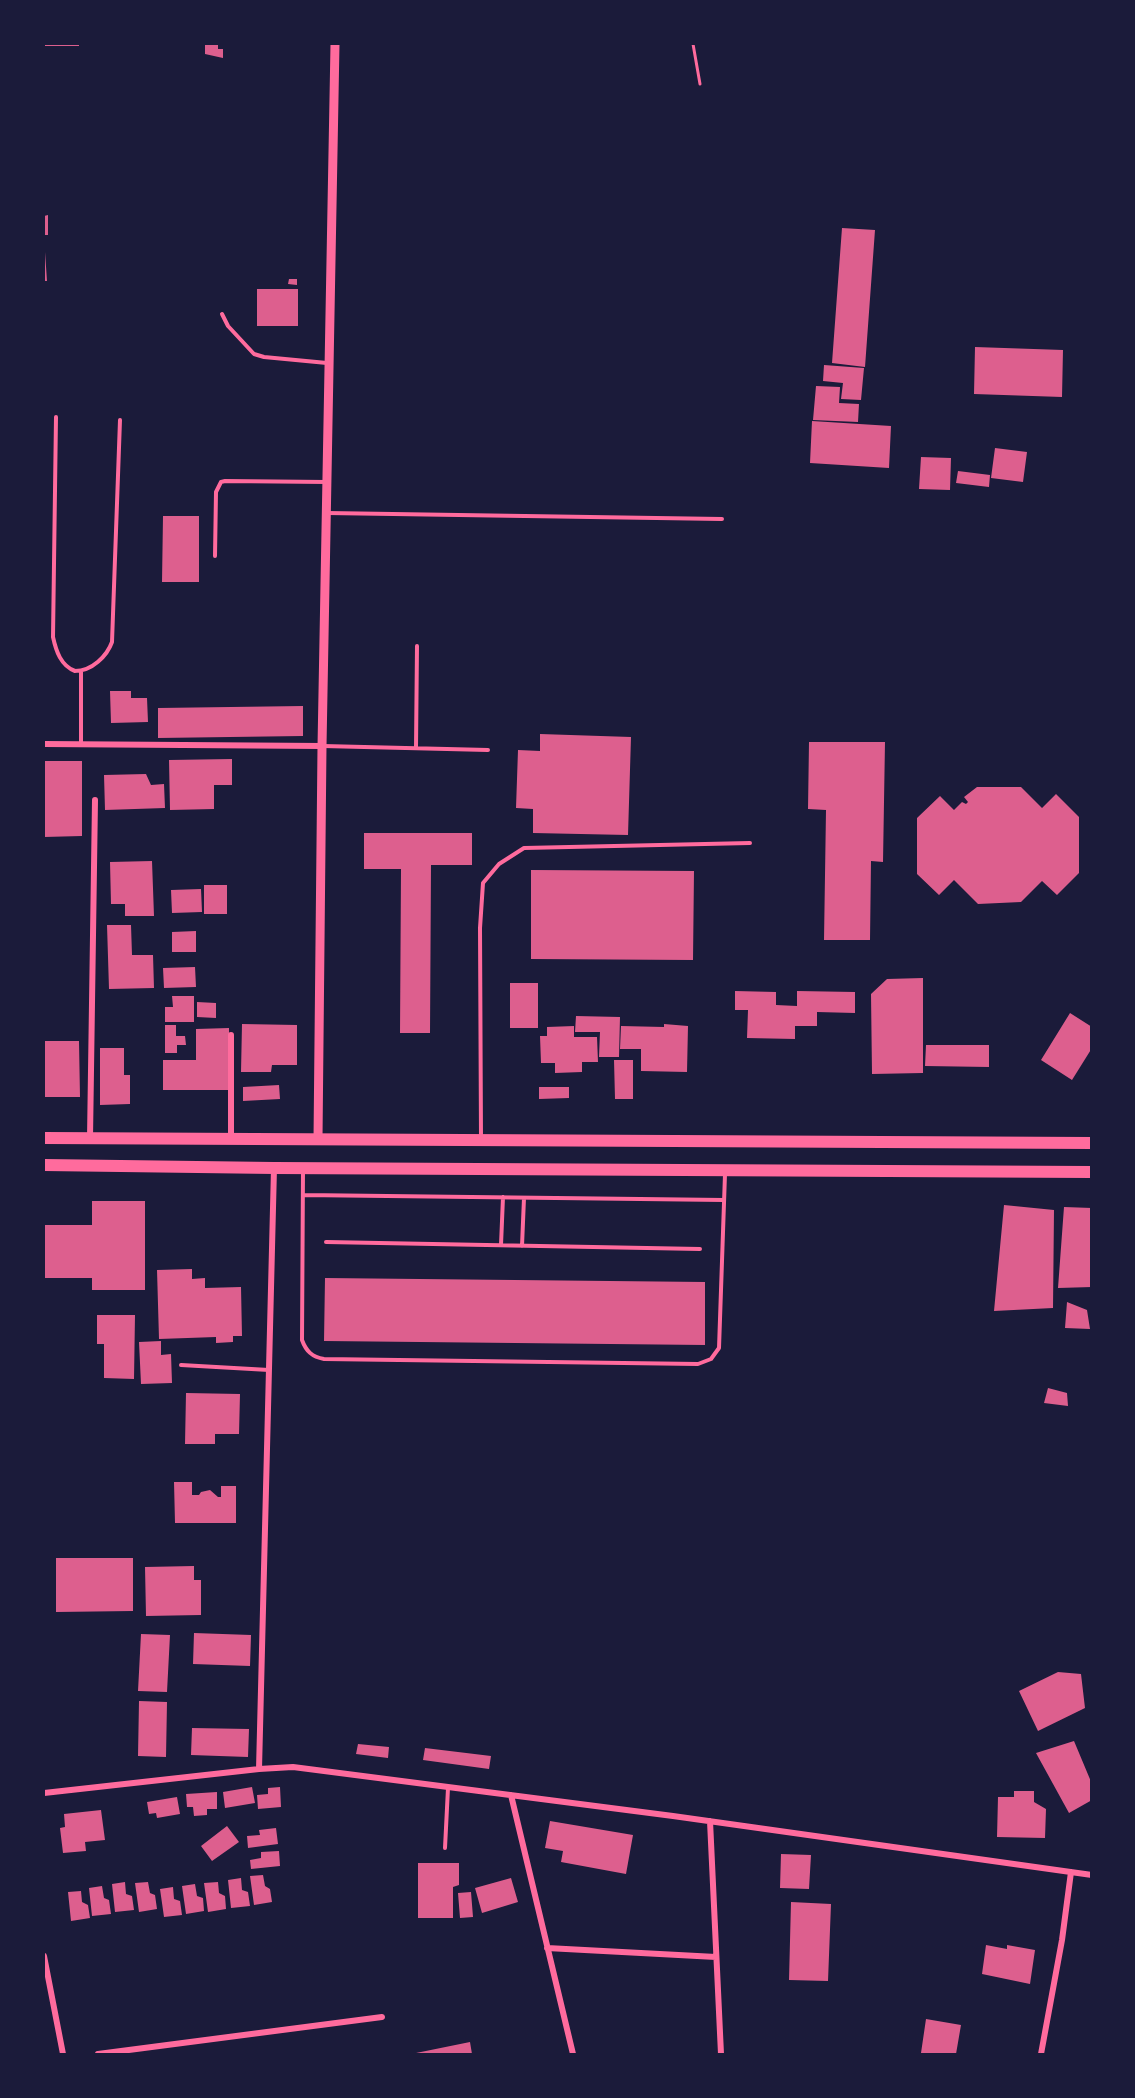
<!DOCTYPE html>
<style>
body{margin:0}
#map{position:relative;width:1135px;height:2098px;overflow:hidden;background:#1b1b3a;font-family:"Open Sans",sans-serif}
canvas{display:block}
.frame{position:absolute;inset:0;border:45px solid #1b1b3a;pointer-events:none}
</style>
<div id="map">
<canvas width="1135" height="2098"></canvas>
<div class="frame"></div>
</div>
<script>
const ctx = document.querySelector('canvas').getContext('2d');
ctx.lineJoin = 'round';
function paint(path, color) { ctx.fillStyle = color; ctx.fill(path, 'evenodd'); }
function trace(path, color, width, dash) { ctx.strokeStyle = color; ctx.lineWidth = width; ctx.lineCap = dash ? 'butt' : 'round'; ctx.setLineDash(dash || []); ctx.stroke(path); }
const building = new Path2D(`
 M 45,44 L 79,44 L 79,46 L 45,46 Z
 M 205,44 L 218,44 L 218,49 L 223,49 L 223,58 L 205,54 Z
 M 48,215 L 48,235 L 44,235 L 44,216 Z
 M 842,228 L 875,230 L 865,367 L 832,363 Z
 M 44,252 L 45,252 L 47,281 L 44,281 Z
 M 289,279 L 297,279 L 297,285 L 288,284 Z
 M 257,289 L 298,289 L 298,326 L 257,326 Z
 M 975,347 L 1063,350 L 1062,397 L 974,394 Z
 M 824,365 L 864,368 L 861,400 L 841,399 L 843,383 L 823,381 Z
 M 816,386 L 840,387 L 839,403 L 859,404 L 858,422 L 813,420 Z
 M 812,421 L 891,426 L 889,468 L 810,463 Z
 M 995,448 L 1027,452 L 1023,482 L 991,478 Z
 M 921,457 L 951,458 L 950,490 L 919,489 Z
 M 958,471 L 990,475 L 989,487 L 956,483 Z
 M 163,516 L 199,516 L 199,582 L 162,582 Z
 M 110,691 L 131,691 L 131,698 L 147,698 L 148,722 L 111,723 Z
 M 303,706 L 303,736 L 158,738 L 158,708 Z
 M 540,734 L 631,737 L 628,835 L 533,833 L 533,809 L 516,808 L 518,750 L 540,751 Z
 M 809,742 L 885,742 L 883,862 L 871,861 L 870,940 L 824,940 L 826,810 L 808,809 Z
 M 232,759 L 232,785 L 214,785 L 214,809 L 170,810 L 169,760 Z
 M 44,761 L 82,761 L 82,836 L 44,837 Z
 M 146,774 L 151,785 L 164,784 L 165,808 L 105,810 L 104,775 Z
 M 977,787 L 1021,787 L 1042,808 L 1056,794 L 1079,817 L 1079,873 L 1057,895 L 1042,881 L 1021,902 L 978,904 L 954,880 L 939,895 L 917,874 L 917,818 L 940,796 L 954,810 L 962,802 L 966,804 L 968,802 L 964,797 Z
 M 364,833 L 472,833 L 472,865 L 431,865 L 430,1033 L 400,1033 L 401,869 L 364,869 Z
 M 152,861 L 154,916 L 125,916 L 125,904 L 111,904 L 110,862 Z
 M 531,870 L 694,871 L 693,960 L 531,959 Z
 M 204,885 L 227,885 L 227,914 L 204,914 Z
 M 201,889 L 202,912 L 172,913 L 171,890 Z
 M 107,925 L 131,925 L 132,955 L 153,955 L 154,988 L 109,989 Z
 M 196,931 L 196,952 L 172,952 L 172,932 Z
 M 195,967 L 196,987 L 164,988 L 163,968 Z
 M 923,978 L 923,1073 L 872,1074 L 871,994 L 887,979 Z
 M 510,983 L 538,983 L 538,1028 L 510,1028 Z
 M 735,991 L 776,992 L 776,1005 L 797,1006 L 797,991 L 855,992 L 855,1013 L 817,1012 L 817,1026 L 795,1026 L 795,1039 L 747,1038 L 748,1010 L 735,1010 Z
 M 172,996 L 194,996 L 194,1022 L 165,1022 L 165,1007 L 173,1007 Z
 M 197,1002 L 216,1003 L 216,1018 L 197,1017 Z
 M 1070,1013 L 1092,1027 L 1092,1048 L 1072,1080 L 1041,1060 Z
 M 576,1016 L 620,1017 L 619,1057 L 599,1057 L 600,1032 L 575,1032 Z
 M 242,1024 L 297,1025 L 297,1065 L 272,1065 L 271,1072 L 241,1072 Z
 M 664,1024 L 688,1026 L 687,1072 L 641,1071 L 641,1049 L 620,1049 L 621,1026 L 664,1027 Z
 M 165,1025 L 176,1025 L 176,1036 L 185,1036 L 186,1045 L 177,1045 L 177,1053 L 165,1053 Z
 M 574,1026 L 574,1037 L 597,1037 L 598,1062 L 582,1062 L 582,1072 L 555,1073 L 555,1063 L 541,1063 L 540,1036 L 547,1036 L 547,1027 Z
 M 229,1028 L 229,1090 L 163,1090 L 163,1060 L 196,1060 L 196,1029 Z
 M 44,1041 L 79,1041 L 80,1097 L 44,1097 Z
 M 926,1045 L 989,1045 L 989,1067 L 925,1066 Z
 M 100,1048 L 124,1048 L 124,1075 L 130,1075 L 130,1104 L 100,1105 Z
 M 614,1060 L 633,1060 L 633,1099 L 615,1099 Z
 M 279,1085 L 280,1099 L 243,1101 L 243,1087 Z
 M 539,1087 L 569,1087 L 569,1098 L 539,1099 Z
 M 92,1201 L 145,1201 L 145,1290 L 92,1290 L 92,1264 L 92,1278 L 44,1278 L 44,1225 L 92,1225 Z
 M 1004,1205 L 1054,1210 L 1053,1308 L 994,1311 Z
 M 1064,1207 L 1092,1208 L 1092,1287 L 1058,1288 Z
 M 192,1269 L 192,1279 L 205,1278 L 205,1288 L 241,1287 L 242,1336 L 233,1336 L 233,1342 L 216,1343 L 216,1337 L 159,1339 L 157,1270 Z
 M 325,1278 L 705,1282 L 705,1345 L 324,1341 Z
 M 1067,1302 L 1087,1310 L 1090,1329 L 1065,1328 Z
 M 97,1315 L 135,1315 L 134,1379 L 104,1378 L 104,1344 L 97,1344 Z
 M 161,1341 L 161,1355 L 171,1354 L 172,1383 L 141,1384 L 139,1342 Z
 M 1048,1388 L 1067,1393 L 1068,1406 L 1044,1403 Z
 M 186,1393 L 240,1394 L 239,1434 L 215,1434 L 215,1444 L 185,1444 Z
 M 174,1482 L 192,1482 L 192,1495 L 199,1495 L 201,1492 L 210,1490 L 218,1497 L 221,1497 L 221,1486 L 236,1486 L 236,1523 L 175,1523 Z
 M 56,1558 L 133,1558 L 133,1611 L 56,1612 Z
 M 194,1566 L 194,1580 L 201,1580 L 201,1615 L 146,1616 L 145,1567 Z
 M 194,1633 L 251,1635 L 250,1666 L 193,1664 Z
 M 141,1634 L 170,1635 L 167,1692 L 138,1691 Z
 M 1058,1672 L 1081,1674 L 1085,1708 L 1038,1731 L 1019,1691 Z
 M 139,1701 L 167,1702 L 166,1757 L 138,1756 Z
 M 192,1728 L 249,1729 L 248,1757 L 191,1755 Z
 M 1074,1741 L 1092,1784 L 1092,1800 L 1069,1813 L 1036,1753 Z
 M 358,1744 L 389,1747 L 388,1758 L 356,1754 Z
 M 425,1748 L 491,1756 L 489,1769 L 423,1760 Z
 M 252,1787 L 255,1803 L 225,1808 L 223,1792 Z
 M 280,1787 L 281,1807 L 258,1809 L 257,1795 L 268,1794 L 268,1788 Z
 M 1014,1791 L 1034,1791 L 1034,1802 L 1046,1809 L 1045,1838 L 997,1837 L 998,1797 L 1014,1797 Z
 M 217,1792 L 217,1809 L 207,1809 L 207,1815 L 194,1816 L 193,1807 L 187,1807 L 186,1794 Z
 M 177,1797 L 180,1814 L 157,1818 L 156,1813 L 149,1814 L 147,1802 Z
 M 101,1810 L 105,1840 L 85,1842 L 86,1851 L 63,1853 L 60,1828 L 65,1827 L 64,1814 Z
 M 550,1821 L 633,1835 L 626,1874 L 561,1862 L 563,1851 L 545,1848 Z
 M 227,1826 L 239,1842 L 212,1861 L 201,1846 Z
 M 276,1828 L 278,1844 L 248,1848 L 247,1836 L 260,1835 L 259,1830 Z
 M 279,1851 L 280,1866 L 251,1869 L 250,1860 L 261,1858 L 261,1852 Z
 M 781,1854 L 811,1855 L 809,1889 L 780,1888 Z
 M 418,1863 L 459,1863 L 459,1885 L 453,1887 L 453,1918 L 418,1918 Z
 M 263,1875 L 265,1886 L 270,1889 L 272,1902 L 254,1905 L 250,1876 Z
 M 241,1878 L 242,1890 L 248,1892 L 250,1906 L 231,1908 L 228,1880 Z
 M 511,1878 L 518,1902 L 482,1913 L 475,1888 Z
 M 125,1882 L 126,1894 L 132,1896 L 134,1910 L 115,1912 L 112,1884 Z
 M 148,1882 L 150,1893 L 155,1895 L 157,1909 L 139,1912 L 135,1883 Z
 M 218,1882 L 219,1893 L 225,1896 L 226,1909 L 208,1912 L 204,1883 Z
 M 195,1884 L 197,1896 L 203,1898 L 204,1911 L 186,1914 L 182,1886 Z
 M 102,1886 L 104,1898 L 109,1900 L 111,1914 L 92,1916 L 89,1888 Z
 M 173,1887 L 174,1899 L 180,1901 L 182,1915 L 164,1917 L 160,1889 Z
 M 81,1891 L 82,1902 L 88,1905 L 90,1918 L 71,1921 L 68,1892 Z
 M 471,1892 L 473,1917 L 460,1918 L 458,1893 Z
 M 791,1902 L 831,1904 L 828,1981 L 789,1980 Z
 M 986,1945 L 1007,1949 L 1007,1945 L 1035,1950 L 1030,1984 L 982,1974 Z
 M 926,2019 L 961,2025 L 956,2054 L 921,2053 Z
 M 470,2042 L 472,2054 L 416,2054 L 416,2053 Z`);
const path = new Path2D(`
 M 693,44 L 700,84`);
const service = new Path2D(`
 M 222,314 L 228,326 L 254,354 L 264,357 L 327,363
 M 56,417 L 53,637 C 56,651 61,666 75,671 C 92,671 107,656 112,642 L 120,420
 M 327,513 L 722,519
 M 215,556 L 216,492 L 221,482 L 225,481 L 327,482
 M 81,744 L 81,671
 M 323,746 L 488,750
 M 416,748 L 417,646
 M 481,1139 L 480,928 L 483,883 L 499,864 L 524,848 L 750,843
 M 303,1170 L 302,1340 C 306,1351 312,1357 324,1359 L 698,1364 L 711,1359 L 719,1348 L 725,1174
 M 303,1195 L 724,1200
 M 326,1242 L 700,1249
 M 501,1245 L 503,1197
 M 522,1246 L 524,1198
 M 181,1365 L 269,1370
 M 445,1848 L 448,1788`);
const minor = new Path2D(`
 M 44,744 L 322,746
 M 90,1138 L 95,800
 M 231,1138 L 231,1035
 M 259,1769 L 274,1168
 M 44,1793 L 259,1769 L 293,1767 L 673,1816 L 1092,1875
 M 511,1795 L 573,2054
 M 710,1821 L 721,2054
 M 547,1948 L 716,1957
 M 44,1956 L 63,2054
 M 98,2054 L 382,2017
 M 1041,2054 L 1062,1940 L 1071,1872`);
const tertiary = new Path2D(`
 M 318,1139 L 322,746 L 335,44`);
const trunk = new Path2D(`
 M 44,1138 L 1092,1143
 M 44,1165 L 274,1168 L 1092,1172`);
paint(building, '#dd5f8e');
trace(path, '#ff6b9d', 3);
trace(service, '#ff6b9d', 4);
trace(minor, '#ff6b9d', 6);
trace(tertiary, '#ff6b9d', 9);
trace(trunk, '#ff6b9d', 12);
</script>
